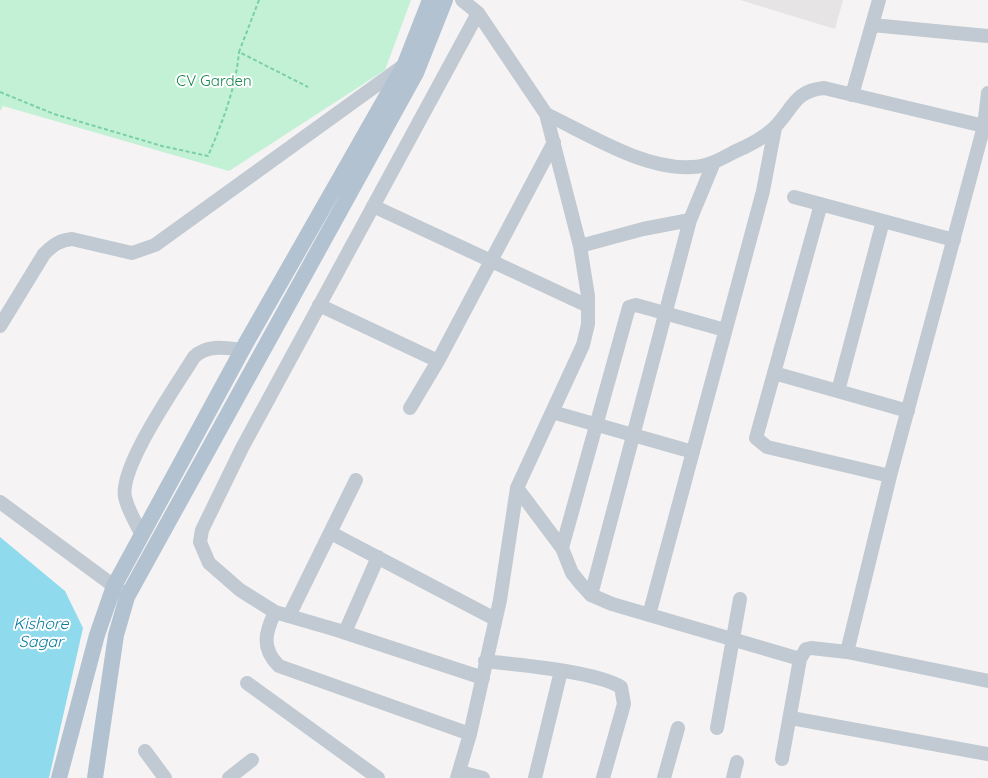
<!DOCTYPE html>
<style>
body{margin:0}
canvas{display:block;background:#f5f3f3}
</style>
<canvas width="988" height="778"></canvas>
<script>
const ctx = document.querySelector('canvas').getContext('2d');
ctx.lineJoin = 'round';
function paint(path, color) { ctx.fillStyle = color; ctx.fill(path, 'evenodd'); }
function trace(path, color, width, dash) { ctx.strokeStyle = color; ctx.lineWidth = width; ctx.lineCap = dash ? 'butt' : 'round'; ctx.setLineDash(dash || []); ctx.stroke(path); }
function drawText(font, color, halo, rows, align = 'center') {
  ctx.font = font + ' Quicksand,sans-serif'; ctx.lineWidth = 4; ctx.setLineDash([]); ctx.textBaseline = 'middle'; ctx.strokeStyle = halo; ctx.fillStyle = color; for (const [text, x, y, turn = 0] of rows) {
    ctx.save(); ctx.translate(x, y); ctx.rotate((+turn || 0) * Math.PI / 180); ctx.textAlign = isNaN(turn) ? turn : align; if (halo) ctx.strokeText(text, 0, 0); ctx.fillText(text, 0, 0); ctx.restore();
  }
}
const education = new Path2D(`
 M 740,0 L 843,0 L 835,29 Z`);
const green = new Path2D(`
 M 0,0 L 411,0 L 385,70 L 229,171 L 3,106 L 0,111 Z`);
const water = new Path2D(`
 M 0,537 L 65,591 L 83,628 L 49,778 L 0,778 Z`);
const path = new Path2D(`
 M 259,0 L 239,52 L 308,87
 M 0,92 L 54,114 L 162,146 L 208,156 C 222,123 236,88 239,52`);
const minor = new Path2D(`
 M 478,13 L 242,448 L 202,530 L 200,542 L 209,563 L 240,590 L 275,612 L 337,630 L 483,678
 M 872,25 L 988,36
 M 852,95 L 879,0
 M 546,114 C 588,134 644,170 692,167 C 707,167 721,159 734,152 C 748,146 762,139 773,129 C 793,110 793,91 824,88 L 988,127
 M 794,197 L 954,240
 M 821,204 L 756,438 L 767,447 L 890,476
 M 373,206 L 588,306
 M 580,246 L 643,229 L 690,220
 M 319,305 L 438,361
 M 0,326 L 44,254 C 53,245 60,240 72,239 L 132,253 L 155,245 L 403,66
 M 774,373 L 908,411
 M 838,391 L 883,221
 M 410,408 L 438,361 L 554,142
 M 552,412 L 693,452
 M 517,488 L 562,548 L 572,573 L 581,584 L 591,595 L 612,604 L 800,659
 M 0,502 L 122,592
 M 331,533 L 495,619
 M 142,536 C 137,524 128,511 125,497 C 119,467 177,385 194,357 C 207,344 226,348 243,350
 M 562,548 L 629,307 L 636,305 L 725,330
 M 591,595 L 690,220 L 714,162
 M 275,612 C 265,633 261,648 279,666 L 470,734
 M 649,615 L 763,191 L 775,128
 M 289,616 L 356,480
 M 345,632 L 378,557
 M 847,652 L 890,476 L 984,126 L 988,93
 M 485,661 C 519,665 594,671 621,687 L 624,704 L 603,778
 M 247,683 L 378,778
 M 791,718 L 988,754
 M 717,728 L 740,599
 M 145,751 L 165,778
 M 782,759 L 800,659 L 806,649 L 811,648 L 847,652 L 988,681
 M 460,772 L 483,778
 M 229,778 L 252,760
 M 457,778 L 470,734 L 500,600 L 517,488 L 583,345 L 588,324 L 588,296 L 580,246 L 546,114 L 478,13 L 462,0
 M 535,778 L 561,671
 M 664,778 L 678,728
 M 733,778 L 737,762`);
const major = new Path2D(`
 M 59,778 L 97,635 L 114,586 L 246,343 L 405,64 L 430,0
 M 95,778 L 116,635 L 127,597 L 416,73 L 445,0`);
const parkNames = [
 ["CV Garden",214,81]
];
const waterNames = [
 ["Kishore",41,624],
 ["Sagar",41,642]
];
paint(education, '#e6e4e5');
paint(green, '#c3f1d5');
paint(water, '#90daee');
trace(path, '#7ad0a6', 2, [4, 2.5]);
trace(minor, '#c1cad2', 14);
trace(major, '#b3c2d1', 16);
drawText('15px', '#17864f', '#fff', parkNames);
drawText('italic 16px', '#0c7c9b', '#fff', waterNames);
</script>
